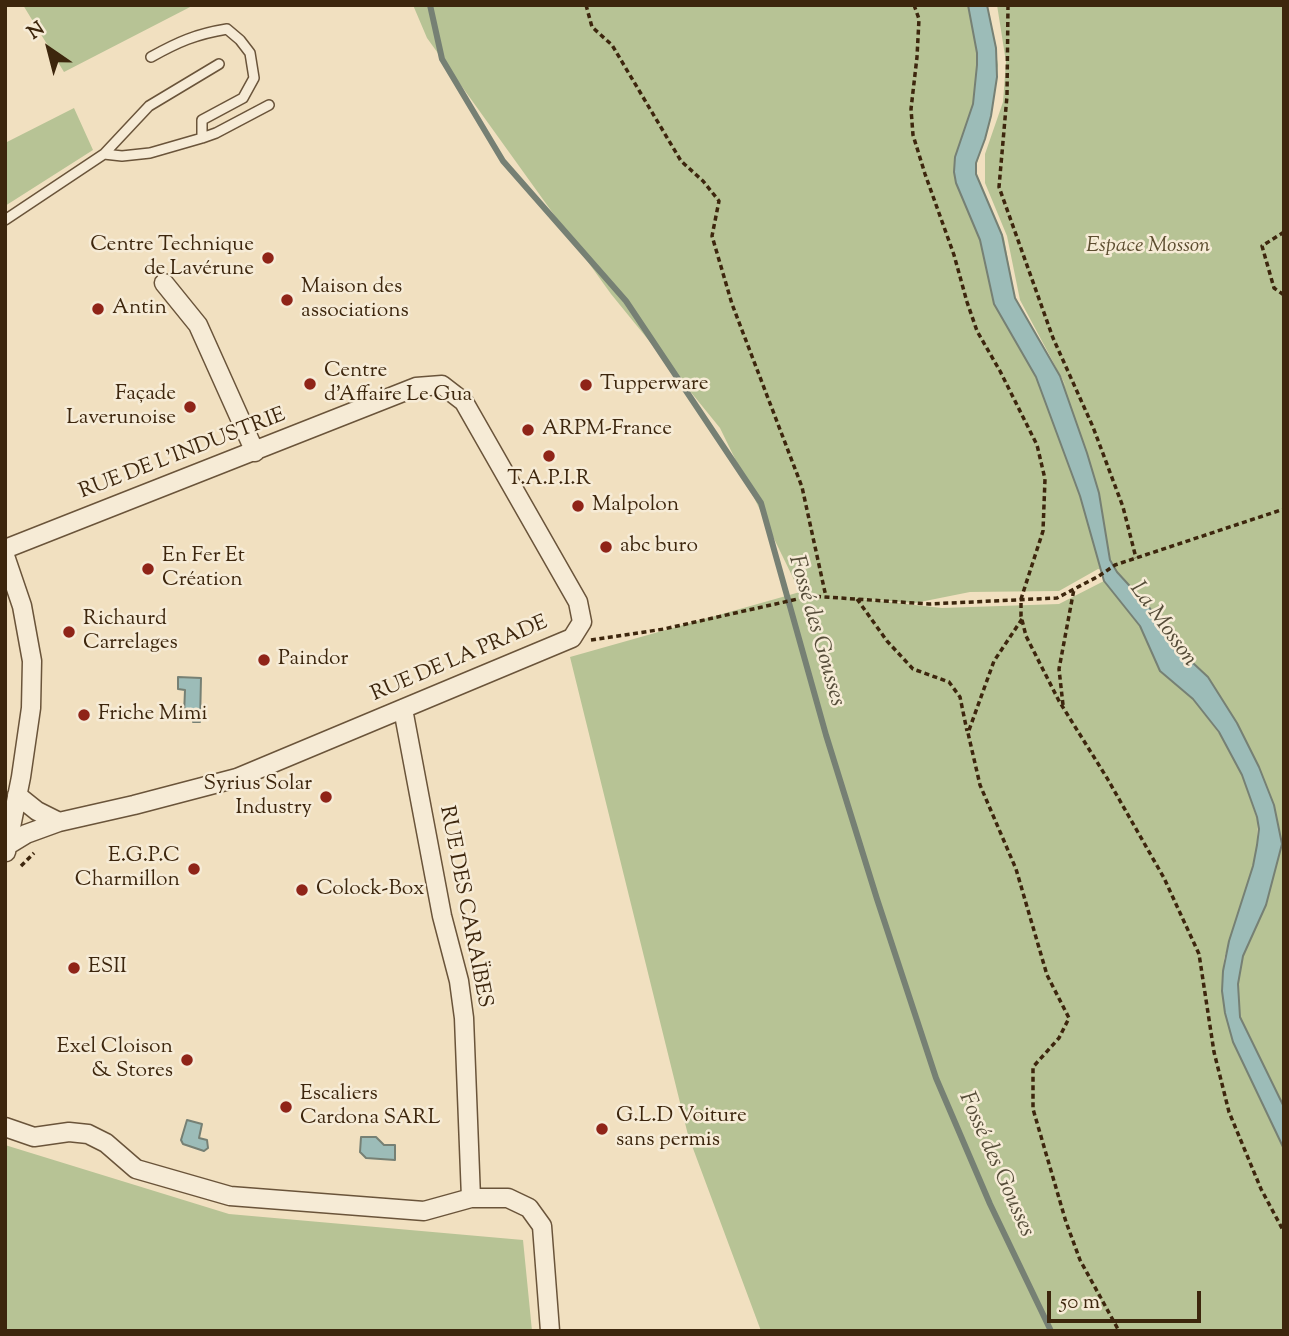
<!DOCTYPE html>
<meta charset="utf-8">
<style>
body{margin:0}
#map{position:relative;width:1289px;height:1336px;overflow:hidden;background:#f1e0c0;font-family:"Sorts Mill Goudy",serif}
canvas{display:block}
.frame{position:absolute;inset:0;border:7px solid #3d260d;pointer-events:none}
.north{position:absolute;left:14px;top:14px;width:70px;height:70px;-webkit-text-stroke:5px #f6ebd6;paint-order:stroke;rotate:325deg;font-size:19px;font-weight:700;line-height:28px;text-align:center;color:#3d260d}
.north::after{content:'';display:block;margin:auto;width:24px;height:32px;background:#3d260d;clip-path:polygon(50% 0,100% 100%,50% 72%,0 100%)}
.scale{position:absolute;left:1047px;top:1291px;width:154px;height:32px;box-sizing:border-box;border:4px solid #3d260d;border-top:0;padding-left:9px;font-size:21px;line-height:24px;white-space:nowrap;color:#3d260d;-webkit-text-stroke:5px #f6ebd6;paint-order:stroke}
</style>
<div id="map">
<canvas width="1289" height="1336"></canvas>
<div class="frame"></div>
<div class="north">N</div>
<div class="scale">50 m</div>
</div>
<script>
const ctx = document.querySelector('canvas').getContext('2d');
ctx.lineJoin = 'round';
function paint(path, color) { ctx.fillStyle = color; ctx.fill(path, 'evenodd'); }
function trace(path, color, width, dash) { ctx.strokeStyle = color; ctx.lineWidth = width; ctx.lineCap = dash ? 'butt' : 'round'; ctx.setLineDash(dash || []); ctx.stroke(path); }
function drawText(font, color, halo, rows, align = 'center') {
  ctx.font = font + ' "Sorts Mill Goudy",serif'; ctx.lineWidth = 5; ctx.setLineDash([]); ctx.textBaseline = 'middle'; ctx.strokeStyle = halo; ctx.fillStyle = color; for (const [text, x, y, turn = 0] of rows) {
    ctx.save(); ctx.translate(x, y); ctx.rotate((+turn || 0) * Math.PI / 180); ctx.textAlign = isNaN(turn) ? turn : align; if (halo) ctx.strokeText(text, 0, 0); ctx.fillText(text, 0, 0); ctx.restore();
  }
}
const green = new Path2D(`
 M 23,5 L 194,5 L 64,72 Z
 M 413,5 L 987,5 L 998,65 L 989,126 L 975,169 L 986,204 L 1004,238 L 1015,299 L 1067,388 L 1020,300 L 1007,236 L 985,183 L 985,154 L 1003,102 L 1006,62 L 997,5 L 1284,5 L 1284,1107 L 1240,1017 L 1238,984 L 1243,956 L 1266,905 L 1282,844 L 1259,767 L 1237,723 L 1208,677 L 1178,649 L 1149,607 L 1116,572 L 1098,569 L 1059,591 L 970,592 L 915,603 L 852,598 L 942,608 L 1059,604 L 1104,581 L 1140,626 L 1160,671 L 1193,699 L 1221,736 L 1242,775 L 1258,822 L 1257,845 L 1253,866 L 1224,959 L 1222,991 L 1225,1013 L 1233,1042 L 1284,1149 L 1284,1331 L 761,1331 L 688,1135 L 570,657 L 800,592 L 720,428 L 611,294 L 427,38 Z
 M 74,108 L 93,150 L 5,206 L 5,143 Z
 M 5,1145 L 229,1214 L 523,1240 L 532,1331 L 5,1331 Z`);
const water = new Path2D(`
 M 968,5 L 987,5 L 996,48 L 997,77 L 991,116 L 985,139 L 976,163 L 976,174 L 1002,235 L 1015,298 L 1060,376 L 1087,453 L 1099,493 L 1110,560 L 1117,572 L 1149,607 L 1178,649 L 1208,677 L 1237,723 L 1259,767 L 1274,805 L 1282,844 L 1266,905 L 1243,956 L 1238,984 L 1240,1017 L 1284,1107 L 1284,1149 L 1233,1042 L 1225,1013 L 1222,991 L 1223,971 L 1229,941 L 1253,866 L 1257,845 L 1259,829 L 1257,817 L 1242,775 L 1219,732 L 1193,699 L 1160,671 L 1140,626 L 1104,581 L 1080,496 L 1036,377 L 994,304 L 980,240 L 956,183 L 954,172 L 955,157 L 973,104 L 977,65 L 977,53 Z
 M 178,677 L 201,678 L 200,722 L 193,722 L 193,715 L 184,715 L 185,690 L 178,689 Z
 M 187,1120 L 202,1124 L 199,1138 L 207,1140 L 208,1148 L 204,1151 L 183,1144 L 181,1140 Z
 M 361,1137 L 376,1137 L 384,1145 L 395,1145 L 395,1160 L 366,1158 L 360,1152 Z`);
const stream = new Path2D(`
 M 430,5 L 442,59 L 503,161 L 626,301 L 761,503 L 826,735 L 877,899 L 936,1078 L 990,1204 L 1051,1331`);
const path = new Path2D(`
 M 586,5 L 592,27 L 612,45 L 681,161 L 703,181 L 719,201 L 712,236 L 732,304 L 802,487 L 826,597
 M 914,5 L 919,19 L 917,57 L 911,109 L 913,135 L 925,174 L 954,255 L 967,302 L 977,331 L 1000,371 L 1037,445 L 1045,479 L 1043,531 L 1021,599 L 1021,616 L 1026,636 L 1059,701 L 1107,778 L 1164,878 L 1199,954 L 1214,1052 L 1229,1112 L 1261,1189 L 1284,1232
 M 1008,5 L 1007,96 L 999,187 L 1053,338 L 1093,427 L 1123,507 L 1136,558
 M 1284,232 L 1262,246 L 1274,288 L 1284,295
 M 857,599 L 887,641 L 913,669 L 949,682 L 960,697 L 967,731
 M 1022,619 L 994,661 L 968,733 L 980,785 L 1016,869 L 1047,975 L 1069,1018 L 1059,1038 L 1033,1067 L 1033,1109 L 1066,1222 L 1080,1260 L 1119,1331
 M 591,640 L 664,629 L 811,596 L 929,604 L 1057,598 L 1099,576 L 1115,565 L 1284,509
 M 1063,705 L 1059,669 L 1074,589
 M 21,866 L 34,853`);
const lane = new Path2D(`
 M 151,57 C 178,42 196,34 227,29 L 240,40 L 250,53 L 254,78 L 243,98 L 202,120 L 202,138
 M 104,154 L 122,156 L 150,153 L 202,138 L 216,133 L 269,105
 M 5,220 L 104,154 L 149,106 L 219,64`);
const street = new Path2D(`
 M 164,283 L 198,325 L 255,452
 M 5,549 L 416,387 L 442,385 L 464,402 L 578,602 L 582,622 L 572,638 L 237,778 L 134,805 L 59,822 L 26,834 L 8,845
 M 5,556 L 22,606 L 32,661 L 31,708 L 21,777 L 6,852
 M 403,709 L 442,916 L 459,981 L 464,1018 L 471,1198
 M 17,795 L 37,811 L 59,822
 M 5,1127 L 34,1137 L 69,1132 L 88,1134 L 106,1143 L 136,1169 L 230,1196 L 424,1211 L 471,1198 L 508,1198 L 529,1208 L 542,1226 L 550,1331`);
const markers = [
 [268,258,7,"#8f2418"],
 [287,300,7,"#8f2418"],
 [98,309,7,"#8f2418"],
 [310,384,7,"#8f2418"],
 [586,385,7,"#8f2418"],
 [190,407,7,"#8f2418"],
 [528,430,7,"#8f2418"],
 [549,456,7,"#8f2418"],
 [578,506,7,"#8f2418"],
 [606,547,7,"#8f2418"],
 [148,569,7,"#8f2418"],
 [69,632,7,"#8f2418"],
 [264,660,7,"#8f2418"],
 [84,715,7,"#8f2418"],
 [326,797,7,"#8f2418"],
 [194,869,7,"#8f2418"],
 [302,890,7,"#8f2418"],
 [74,968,7,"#8f2418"],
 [187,1060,7,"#8f2418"],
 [286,1107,7,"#8f2418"],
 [602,1129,7,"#8f2418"]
];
const poiNames = [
 ["Centre Technique",254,246,"right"],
 ["de Lavérune",254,270,"right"],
 ["Maison des",301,288],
 ["associations",301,312],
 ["Antin",112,309],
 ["Centre",324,372],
 ["d'Affaire Le Gua",324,396],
 ["Tupperware",600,385],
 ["Façade",176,395,"right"],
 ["Laverunoise",176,419,"right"],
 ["ARPM-France",542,430],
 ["T.A.P.I.R",549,480,"center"],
 ["Malpolon",592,506],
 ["abc buro",620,547],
 ["En Fer Et",162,557],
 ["Création",162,581],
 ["Richaurd",83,620],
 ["Carrelages",83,644],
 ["Paindor",278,660],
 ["Friche Mimi",98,715],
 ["Syrius Solar",312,785,"right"],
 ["Industry",312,809,"right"],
 ["E.G.P.C",180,857,"right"],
 ["Charmillon",180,881,"right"],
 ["Colock-Box",316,890],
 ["ESII",88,968],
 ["Exel Cloison",173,1048,"right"],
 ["& Stores",173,1072,"right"],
 ["Escaliers",300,1095],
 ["Cardona SARL",300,1119],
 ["G.L.D Voiture",616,1117],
 ["sans permis",616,1141]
];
const parkNames = [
 ["Espace Mosson",1148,247]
];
const streetNames = [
 ["RUE DE L'INDUSTRIE",183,455,-21],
 ["RUE DE LA PRADE",460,660,-23],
 ["RUE DES CARAÏBES",464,907,79]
];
const waterNames = [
 ["La Mosson",1162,625,54],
 ["Fossé des Gousses",815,631,74],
 ["Fossé des Gousses",995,1165,66]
];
paint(green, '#b7c395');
paint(water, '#9cbcb8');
trace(water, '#768074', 2);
trace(stream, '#768074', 6);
trace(lane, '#6a543a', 12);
trace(street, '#6a543a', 21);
trace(path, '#3d260d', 3.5, [5, 3.5]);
trace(lane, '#f6ebd6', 9);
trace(street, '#f6ebd6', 18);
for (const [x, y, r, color] of markers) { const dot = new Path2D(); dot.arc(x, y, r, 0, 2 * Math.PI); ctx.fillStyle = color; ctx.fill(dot); trace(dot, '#f6ebd6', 2.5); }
drawText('21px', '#3d260d', '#f6ebd6', poiNames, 'left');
drawText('italic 21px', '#5c4d2f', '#f6ebd6', parkNames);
drawText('21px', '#3d260d', '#f6ebd6', streetNames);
drawText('italic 23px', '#554c38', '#f6ebd6', waterNames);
</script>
